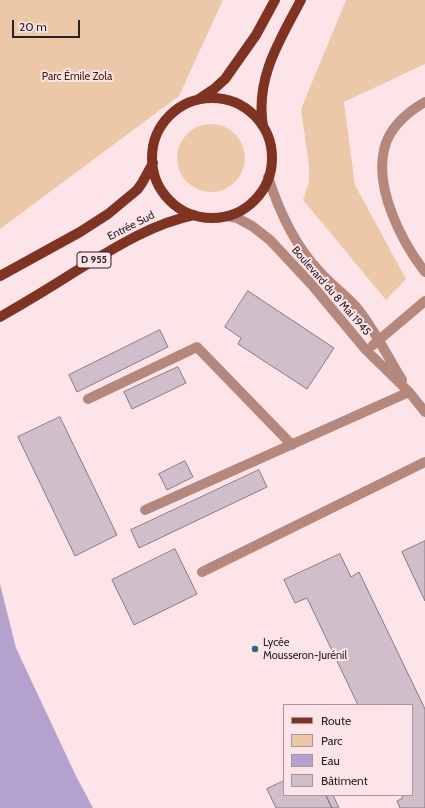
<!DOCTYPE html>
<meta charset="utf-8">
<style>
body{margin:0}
#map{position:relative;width:425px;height:808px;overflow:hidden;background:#fce4e9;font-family:Cabin,sans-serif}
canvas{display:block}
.legend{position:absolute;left:283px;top:704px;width:130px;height:92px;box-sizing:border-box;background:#fce4e9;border:1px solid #a8969a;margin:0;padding:5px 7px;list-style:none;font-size:12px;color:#2b2224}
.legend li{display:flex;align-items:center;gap:8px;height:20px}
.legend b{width:20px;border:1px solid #a8969a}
.scale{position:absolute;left:12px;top:20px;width:68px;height:18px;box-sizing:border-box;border:2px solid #2b2224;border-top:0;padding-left:5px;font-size:12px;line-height:14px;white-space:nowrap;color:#2b2224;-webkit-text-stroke:3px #fce4e9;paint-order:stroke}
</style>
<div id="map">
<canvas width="425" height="808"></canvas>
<ul class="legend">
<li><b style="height:5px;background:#7f3323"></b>Route</li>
<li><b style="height:11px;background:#edc8a8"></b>Parc</li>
<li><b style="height:11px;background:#b5a1ce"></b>Eau</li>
<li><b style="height:11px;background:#d0becb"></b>Bâtiment</li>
</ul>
<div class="scale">20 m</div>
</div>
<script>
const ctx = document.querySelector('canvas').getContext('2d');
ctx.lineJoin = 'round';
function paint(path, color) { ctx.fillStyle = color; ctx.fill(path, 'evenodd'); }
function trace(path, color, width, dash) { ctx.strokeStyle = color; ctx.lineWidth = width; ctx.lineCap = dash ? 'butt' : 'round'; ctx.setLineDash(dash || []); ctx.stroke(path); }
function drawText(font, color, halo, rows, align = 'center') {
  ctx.font = font + ' Cabin,sans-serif'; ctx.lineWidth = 4; ctx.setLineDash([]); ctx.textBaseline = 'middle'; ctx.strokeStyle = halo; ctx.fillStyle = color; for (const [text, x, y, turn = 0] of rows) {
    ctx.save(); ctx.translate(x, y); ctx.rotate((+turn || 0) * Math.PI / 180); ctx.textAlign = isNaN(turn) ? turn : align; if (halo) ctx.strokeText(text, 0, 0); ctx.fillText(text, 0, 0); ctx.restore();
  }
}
const green = new Path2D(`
 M 0,0 L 223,0 L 179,96 L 0,229 Z
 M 346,0 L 425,0 L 425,64 L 344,102 L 355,185 L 406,279 L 386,300 L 303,200 L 309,182 L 309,166 L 301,109 Z
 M177 158a34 34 0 1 1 68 0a34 34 0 1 1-68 0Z`);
const water = new Path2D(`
 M 0,584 L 16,648 L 76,776 L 93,808 L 0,808 Z`);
const building = new Path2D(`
 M 248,291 L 334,348 L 307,389 L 238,344 L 241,338 L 225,327 Z
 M 160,330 L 168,347 L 77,392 L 69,375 Z
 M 178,367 L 186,383 L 132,409 L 124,392 Z
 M 60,417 L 117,535 L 75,556 L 18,437 Z
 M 185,461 L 193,477 L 167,490 L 159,474 Z
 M 259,470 L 267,487 L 139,548 L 131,530 Z
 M 425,541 L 425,601 L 402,552 Z
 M 175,549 L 197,594 L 134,625 L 112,580 Z
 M 340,554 L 351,577 L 359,572 L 425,709 L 425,808 L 400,808 L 397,801 L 403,798 L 401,795 L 412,795 L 412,705 L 358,705 L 307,598 L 295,603 L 284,580 Z
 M 284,781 L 284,795 L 326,795 L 332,808 L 276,808 L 267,789 Z
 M 326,795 L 333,795 L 339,808 L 332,808 Z`);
const minor = new Path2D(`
 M 425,102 C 407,112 388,129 384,150 C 375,189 401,241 425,272
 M 268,177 C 279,211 295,246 320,272 C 331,285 346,295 357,308 C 375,330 387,356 402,380
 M 227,216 L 237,218 L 252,226 L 270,240 L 312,285 L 366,350 L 409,392 L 425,412
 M 373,345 L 425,301
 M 88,399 L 197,347 L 292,445
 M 145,510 L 409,392
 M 202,572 L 425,462`);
const major = new Path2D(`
 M152 158a60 60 0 1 1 120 0a60 60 0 1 1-120 0Z
 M 199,99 L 214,89 L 225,79 L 256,35 L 275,0
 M 263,126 C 255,78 280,40 301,0
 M 0,276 L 80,232 L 108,214 L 137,190 L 142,183 L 153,163
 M 0,317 C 26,302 51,287 76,271 C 114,248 151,224 194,215`);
const markers = [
 [255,649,4,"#286c7c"]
];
const shields = [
 [94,260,34]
];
const shieldNames = [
 ["D 955",94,260]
];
const parkNames = [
 ["Parc Émile Zola",77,77]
];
const streetNames = [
 ["Entrée Sud",131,226,-27],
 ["Boulevard du 8 Mai 1945",331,291,49]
];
const poiNames = [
 ["Lycée",263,643],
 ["Mousseron-Jurénil",263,656]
];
paint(green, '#edc8a8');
paint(water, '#b5a1ce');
paint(building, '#d0becb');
trace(building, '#897985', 1);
trace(minor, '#b5887d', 10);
trace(major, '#7f3323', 10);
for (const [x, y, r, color] of markers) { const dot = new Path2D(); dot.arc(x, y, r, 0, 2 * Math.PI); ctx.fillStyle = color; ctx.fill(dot); trace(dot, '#fce4e9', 1.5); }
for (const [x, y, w] of shields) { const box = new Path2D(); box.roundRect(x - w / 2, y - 8, w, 16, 3); ctx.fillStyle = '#fce4e9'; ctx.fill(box); trace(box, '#2b2224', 1); }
drawText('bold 10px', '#2b2224', null, shieldNames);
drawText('11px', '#402407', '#fce4e9', parkNames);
drawText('11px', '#2b2224', '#fce4e9', streetNames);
drawText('11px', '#2b2224', '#fce4e9', poiNames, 'left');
</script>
